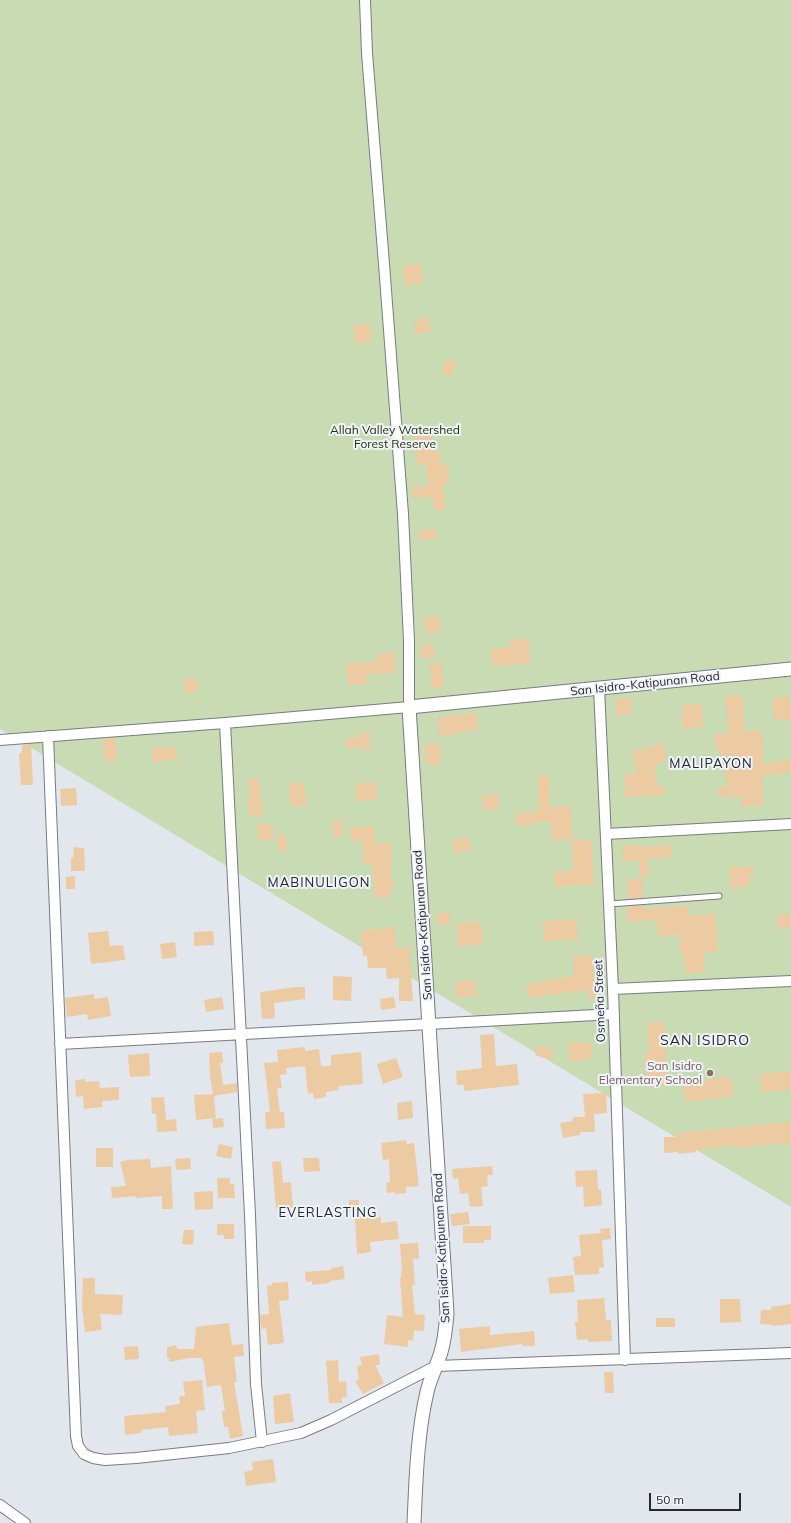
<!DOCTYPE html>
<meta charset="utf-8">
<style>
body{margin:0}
#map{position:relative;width:791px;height:1523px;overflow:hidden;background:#e2e6ed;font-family:Mulish,sans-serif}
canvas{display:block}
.scale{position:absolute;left:649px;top:1493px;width:92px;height:18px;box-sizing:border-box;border:2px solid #27292b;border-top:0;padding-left:5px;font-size:12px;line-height:14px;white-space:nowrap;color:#27292b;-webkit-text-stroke:3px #eff3fa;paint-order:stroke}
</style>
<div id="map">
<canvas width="791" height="1523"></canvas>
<div class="scale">50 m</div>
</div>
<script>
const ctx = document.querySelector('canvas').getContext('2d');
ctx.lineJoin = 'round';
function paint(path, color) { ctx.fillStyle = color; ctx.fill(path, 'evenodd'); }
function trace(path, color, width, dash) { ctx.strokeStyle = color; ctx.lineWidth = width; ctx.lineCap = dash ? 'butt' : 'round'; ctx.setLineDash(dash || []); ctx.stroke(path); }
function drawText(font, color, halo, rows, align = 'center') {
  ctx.font = font + ' Mulish,sans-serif'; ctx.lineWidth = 4; ctx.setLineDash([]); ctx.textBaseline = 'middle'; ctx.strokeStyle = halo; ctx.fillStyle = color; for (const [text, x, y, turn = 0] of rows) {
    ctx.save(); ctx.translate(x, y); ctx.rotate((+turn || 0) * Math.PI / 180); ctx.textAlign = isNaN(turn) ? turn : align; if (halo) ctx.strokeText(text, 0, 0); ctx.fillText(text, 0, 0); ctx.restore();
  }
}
const green = new Path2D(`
 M 0,0 L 791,0 L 791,1207 L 0,729 Z`);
const building = new Path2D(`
 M 421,265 L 422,284 L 405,285 L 403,266 Z
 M 428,317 L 430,332 L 416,334 L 414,319 Z
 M 371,324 L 371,342 L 355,343 L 354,325 Z
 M 445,360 L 456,362 L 453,375 L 442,373 Z
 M 431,432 L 433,453 L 440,452 L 441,465 L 448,465 L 449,483 L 443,483 L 446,509 L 434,510 L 433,497 L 412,498 L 411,487 L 428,486 L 426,464 L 417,465 L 413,433 Z
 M 436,529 L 437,539 L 420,541 L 419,530 Z
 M 440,616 L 441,631 L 426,634 L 424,618 Z
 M 528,638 L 531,663 L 514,665 L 514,664 L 493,667 L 490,650 L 511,646 L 510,640 Z
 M 433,644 L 435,657 L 421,659 L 420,645 Z
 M 394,652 L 396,672 L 366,675 L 367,684 L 348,685 L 347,663 L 378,661 L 377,654 Z
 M 441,663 L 444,687 L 432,688 L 430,664 Z
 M 197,678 L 198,692 L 186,693 L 184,679 Z
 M 742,695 L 745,731 L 761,730 L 764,765 L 791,759 L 791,772 L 762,776 L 764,805 L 742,807 L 742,796 L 719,798 L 718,787 L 728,786 L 720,750 L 716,751 L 714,734 L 728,734 L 725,697 Z
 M 790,696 L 791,719 L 774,720 L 772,698 Z
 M 616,698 L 631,698 L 631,715 L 616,715 Z
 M 701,704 L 703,728 L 683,729 L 682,705 Z
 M 476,713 L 478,730 L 459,732 L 459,734 L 439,737 L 437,718 Z
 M 370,732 L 371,749 L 360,750 L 360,748 L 347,749 L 346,739 L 359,738 L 358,733 Z
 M 115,738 L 117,761 L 104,761 L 103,739 Z
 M 440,743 L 441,764 L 426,765 L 425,744 Z
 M 664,743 L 666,762 L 654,764 L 657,786 L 664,785 L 665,795 L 625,797 L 624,774 L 636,773 L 633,750 L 652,748 L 652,745 Z
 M 31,744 L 33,785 L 21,785 L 19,753 L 22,753 L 22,745 Z
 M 175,747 L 178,759 L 152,763 L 152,748 Z
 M 538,775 L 549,775 L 550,807 L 570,806 L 573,839 L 552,840 L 550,821 L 531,823 L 531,825 L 517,826 L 516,813 L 538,812 Z
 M 249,779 L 259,779 L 263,815 L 249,816 L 247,802 L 250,802 Z
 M 303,782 L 307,805 L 291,806 L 289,784 Z
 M 376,782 L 378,799 L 357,801 L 355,784 Z
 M 76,788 L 77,805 L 61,806 L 60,789 Z
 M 498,794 L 500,808 L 484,811 L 482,796 Z
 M 342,820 L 343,836 L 333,837 L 332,821 Z
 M 272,824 L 274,839 L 258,841 L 257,825 Z
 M 373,826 L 375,844 L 391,843 L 392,862 L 390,862 L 393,891 L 389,892 L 390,897 L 375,898 L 371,863 L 364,864 L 362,840 L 351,841 L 350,828 Z
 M 277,835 L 286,835 L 287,851 L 277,851 Z
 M 469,837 L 471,851 L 454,853 L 452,840 Z
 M 591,839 L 594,884 L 555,887 L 554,872 L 573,870 L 571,840 Z
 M 671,844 L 672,857 L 648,859 L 649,877 L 640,877 L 639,860 L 623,861 L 622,846 L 640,845 L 640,847 Z
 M 74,847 L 84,848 L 85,871 L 71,871 L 71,858 L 73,858 Z
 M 753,866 L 754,875 L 749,876 L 750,886 L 730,888 L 729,868 Z
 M 75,876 L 75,889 L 66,889 L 66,877 Z
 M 642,879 L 643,898 L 629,899 L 627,880 Z
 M 644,905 L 645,909 L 689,905 L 689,916 L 715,914 L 718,951 L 704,952 L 704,972 L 685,973 L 684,954 L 680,954 L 679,934 L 658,936 L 656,920 L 628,922 L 627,907 Z
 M 450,912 L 450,925 L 437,925 L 437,913 Z
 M 777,915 L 791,915 L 791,928 L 777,929 Z
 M 577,919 L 578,939 L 544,941 L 543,921 Z
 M 480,921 L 483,944 L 459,947 L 456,924 Z
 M 394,927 L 396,948 L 409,947 L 413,1001 L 399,1001 L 399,978 L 387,979 L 386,968 L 368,968 L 367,956 L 363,956 L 361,931 Z
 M 108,931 L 110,946 L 123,945 L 125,960 L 91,964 L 88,933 Z
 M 213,931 L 214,945 L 194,946 L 194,932 Z
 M 175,942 L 177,957 L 162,959 L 160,944 Z
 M 592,955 L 594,978 L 598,978 L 600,996 L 588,998 L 587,990 L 528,998 L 527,984 L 574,976 L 573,956 Z
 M 333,976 L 352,977 L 351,1001 L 333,1000 Z
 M 475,980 L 477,995 L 456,998 L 455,982 Z
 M 295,987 L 305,987 L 305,999 L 274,1003 L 275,1018 L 262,1019 L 260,992 Z
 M 94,994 L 94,999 L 108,997 L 111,1016 L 88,1020 L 87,1014 L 67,1017 L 65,998 Z
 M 222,997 L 224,1009 L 206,1012 L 204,1000 Z
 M 394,997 L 396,1008 L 381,1010 L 380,999 Z
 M 664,1022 L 668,1085 L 648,1087 L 644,1053 L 649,1053 L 647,1023 Z
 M 494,1034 L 496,1066 L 517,1064 L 519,1085 L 464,1091 L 464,1085 L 457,1085 L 456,1071 L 482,1068 L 480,1035 Z
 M 591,1042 L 592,1059 L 570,1061 L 568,1044 Z
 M 538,1045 L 553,1049 L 550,1060 L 535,1055 Z
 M 305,1047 L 305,1051 L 319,1049 L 321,1066 L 331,1066 L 331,1055 L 361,1052 L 363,1084 L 339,1086 L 339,1090 L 326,1092 L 326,1097 L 314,1099 L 313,1093 L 308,1094 L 305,1066 L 286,1068 L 287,1074 L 280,1075 L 282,1088 L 277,1088 L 280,1112 L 284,1112 L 285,1128 L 266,1129 L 265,1112 L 270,1112 L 264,1063 L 278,1062 L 277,1050 Z
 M 222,1052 L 223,1063 L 220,1063 L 223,1085 L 237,1083 L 237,1092 L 214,1096 L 216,1118 L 196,1120 L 194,1095 L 213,1094 L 210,1077 L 209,1053 Z
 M 149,1053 L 150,1076 L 130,1077 L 128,1055 Z
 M 396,1058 L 403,1077 L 383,1084 L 377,1064 Z
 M 791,1071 L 791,1089 L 762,1093 L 760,1074 Z
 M 700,1077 L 700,1080 L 731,1077 L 734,1096 L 685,1102 L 683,1079 Z
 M 85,1079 L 85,1082 L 99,1081 L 100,1088 L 119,1087 L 119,1100 L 102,1101 L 102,1107 L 84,1109 L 83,1096 L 76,1097 L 75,1080 Z
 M 606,1093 L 607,1113 L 594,1114 L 595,1132 L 580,1132 L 580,1135 L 563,1138 L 560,1123 L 573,1121 L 573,1117 L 585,1117 L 583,1094 Z
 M 164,1097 L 166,1120 L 176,1119 L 177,1131 L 157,1132 L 156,1114 L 152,1114 L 151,1098 Z
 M 412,1101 L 413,1118 L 398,1120 L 397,1103 Z
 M 223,1118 L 224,1127 L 213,1128 L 212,1119 Z
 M 791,1122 L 791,1143 L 739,1148 L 739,1145 L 696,1150 L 696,1152 L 679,1154 L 678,1152 L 664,1153 L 664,1137 L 677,1137 L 676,1133 Z
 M 406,1140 L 407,1144 L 414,1143 L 419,1186 L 406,1187 L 406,1193 L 395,1194 L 395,1192 L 387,1193 L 386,1183 L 390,1182 L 389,1159 L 383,1160 L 381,1143 Z
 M 219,1144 L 233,1147 L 231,1159 L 216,1156 Z
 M 96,1148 L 113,1148 L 113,1167 L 96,1167 Z
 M 190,1158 L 191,1169 L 176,1170 L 175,1159 Z
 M 303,1158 L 319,1158 L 320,1171 L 304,1172 Z
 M 150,1159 L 151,1168 L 171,1166 L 173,1209 L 162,1209 L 162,1196 L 136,1198 L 136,1196 L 112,1198 L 111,1187 L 126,1186 L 120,1162 L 127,1160 Z
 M 281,1161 L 283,1183 L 291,1182 L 293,1208 L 276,1209 L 272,1162 Z
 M 492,1166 L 493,1175 L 487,1175 L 488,1186 L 481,1187 L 483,1206 L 470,1207 L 468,1193 L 460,1194 L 458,1178 L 453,1179 L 452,1169 Z
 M 597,1170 L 598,1190 L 601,1189 L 602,1205 L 584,1207 L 583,1186 L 576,1187 L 575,1171 Z
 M 217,1178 L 230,1178 L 230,1184 L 234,1184 L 235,1198 L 218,1198 Z
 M 213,1191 L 213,1209 L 195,1210 L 194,1192 Z
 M 349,1200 L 359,1200 L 359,1211 L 349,1211 Z
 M 468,1212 L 470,1224 L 452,1226 L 450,1214 Z
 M 381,1217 L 381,1223 L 397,1221 L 399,1239 L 370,1242 L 371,1252 L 357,1254 L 355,1218 Z
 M 217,1224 L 234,1224 L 234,1239 L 224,1239 L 224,1235 L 217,1235 Z
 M 463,1226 L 491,1226 L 491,1240 L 484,1240 L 484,1243 L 463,1243 Z
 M 610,1228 L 611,1239 L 602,1240 L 604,1267 L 599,1268 L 599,1274 L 575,1275 L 573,1257 L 581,1256 L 579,1235 L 601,1233 L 600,1229 Z
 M 184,1230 L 194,1230 L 193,1245 L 182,1244 Z
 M 418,1243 L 419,1259 L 413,1259 L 415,1285 L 412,1285 L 415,1314 L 425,1315 L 424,1331 L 414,1330 L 413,1341 L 408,1340 L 408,1347 L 384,1344 L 387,1315 L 403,1317 L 400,1278 L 401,1278 L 401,1272 L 402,1272 L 400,1244 Z
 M 343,1266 L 345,1279 L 330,1281 L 330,1283 L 312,1285 L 312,1281 L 306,1282 L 305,1272 L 331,1270 L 331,1268 Z
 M 573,1275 L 575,1292 L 550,1294 L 548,1278 Z
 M 83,1278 L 95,1278 L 95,1294 L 123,1295 L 122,1315 L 100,1314 L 102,1330 L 85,1332 L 82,1306 Z
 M 288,1282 L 289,1300 L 279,1301 L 284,1343 L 268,1345 L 266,1328 L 261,1329 L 260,1315 L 269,1314 L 267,1286 L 272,1285 L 272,1283 Z
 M 604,1298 L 606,1320 L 611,1320 L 612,1341 L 588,1342 L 588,1339 L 577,1340 L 575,1322 L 578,1322 L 577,1300 Z
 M 720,1299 L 740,1299 L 741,1322 L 720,1323 Z
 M 791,1304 L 791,1324 L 773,1326 L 773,1325 L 760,1324 L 761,1310 L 771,1310 L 771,1307 Z
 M 656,1318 L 675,1318 L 675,1327 L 656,1327 Z
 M 229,1323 L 232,1345 L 243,1344 L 244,1356 L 234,1357 L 237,1382 L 234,1382 L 243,1436 L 230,1439 L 228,1427 L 224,1427 L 222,1411 L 225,1411 L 221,1385 L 207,1387 L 203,1360 L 202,1360 L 201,1358 L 189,1358 L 170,1362 L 169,1358 L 167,1358 L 167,1347 L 176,1345 L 177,1349 L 194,1349 L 196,1327 Z
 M 490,1326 L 490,1335 L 534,1331 L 535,1346 L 522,1346 L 522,1344 L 461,1352 L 459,1329 Z
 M 138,1346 L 139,1359 L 125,1360 L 124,1347 Z
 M 379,1354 L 380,1365 L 375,1365 L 384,1383 L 363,1394 L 355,1381 L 359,1380 L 357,1366 L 362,1365 L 360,1357 Z
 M 338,1360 L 339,1382 L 346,1381 L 347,1397 L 342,1397 L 342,1403 L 329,1403 L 326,1361 Z
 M 604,1372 L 613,1372 L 614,1393 L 605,1393 Z
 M 202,1380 L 205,1410 L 196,1411 L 198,1433 L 169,1436 L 168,1427 L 141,1430 L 141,1433 L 125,1435 L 124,1416 L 166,1412 L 165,1406 L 180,1404 L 179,1396 L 185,1396 L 183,1382 Z
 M 290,1393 L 294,1422 L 275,1424 L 273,1396 Z
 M 273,1459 L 276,1482 L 246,1486 L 244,1472 L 253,1470 L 252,1462 Z`);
const service = new Path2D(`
 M 609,904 L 719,896`);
const minor = new Path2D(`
 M 599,688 L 613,989 L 625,1360
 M 225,723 L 250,1215 L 256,1384 L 262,1442
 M 48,736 L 76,1436 L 78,1446 L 84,1454 L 93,1458 L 105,1460 L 136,1458 L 229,1448 L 301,1433 L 331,1420 L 436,1366 L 791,1353
 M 0,740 L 225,723 L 409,707 L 409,641 L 403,514 L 384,264 L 367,53 L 365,0
 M 606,834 L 791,824
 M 613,989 L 791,981
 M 60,1044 L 614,1014
 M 0,1505 L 25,1523`);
const tertiary = new Path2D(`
 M 414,1523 C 416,1480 417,1435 427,1392 C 430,1378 437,1366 441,1352 C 445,1339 446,1326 447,1313 L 409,707 L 791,669`);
const markers = [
 [710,1073,4,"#8d6e63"]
];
const parkNames = [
 ["Allah Valley Watershed",395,430],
 ["Forest Reserve",395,444]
];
const streetNames = [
 ["San Isidro-Katipunan Road",645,684,-6],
 ["San Isidro-Katipunan Road",423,925,-94],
 ["Osmeña Street",600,1001,-92],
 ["San Isidro-Katipunan Road",442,1248,-93]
];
const educationNames = [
 ["San Isidro",702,1066],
 ["Elementary School",702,1080]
];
const neighbourhoodNames = [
 ["MALIPAYON",711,764],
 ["MABINULIGON",319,883],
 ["EVERLASTING",328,1213]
];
const quarterNames = [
 ["SAN ISIDRO",705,1041]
];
paint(green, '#c9dbb2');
paint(building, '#eccba3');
trace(service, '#787b81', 7);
trace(minor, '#787b81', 12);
trace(tertiary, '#787b81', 15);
trace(service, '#fff', 5);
trace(minor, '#fff', 10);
trace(tertiary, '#fff', 13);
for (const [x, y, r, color] of markers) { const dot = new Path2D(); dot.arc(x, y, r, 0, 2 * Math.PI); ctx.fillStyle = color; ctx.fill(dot); trace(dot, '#eff3fa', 1.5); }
drawText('12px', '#243402', '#eff3fa', parkNames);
drawText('12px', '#27292b', '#eff3fa', streetNames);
drawText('12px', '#785e54', '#eff3fa', educationNames, 'right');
ctx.letterSpacing = '1px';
drawText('13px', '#27292b', '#eff3fa', neighbourhoodNames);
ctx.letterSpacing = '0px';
ctx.letterSpacing = '1px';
drawText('14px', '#27292b', '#eff3fa', quarterNames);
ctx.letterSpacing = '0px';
</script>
